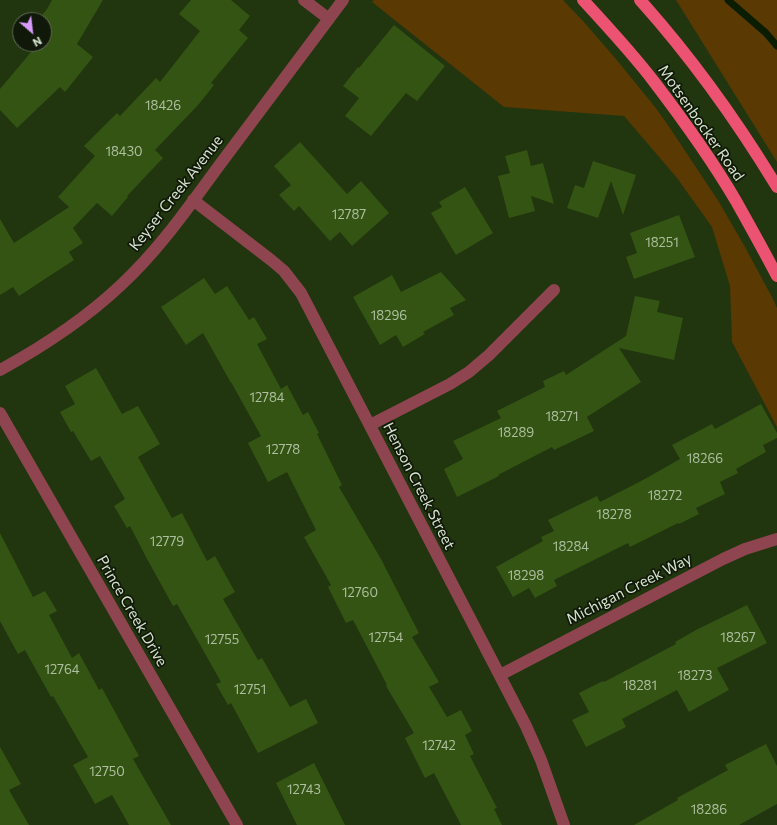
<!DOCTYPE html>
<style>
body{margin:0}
#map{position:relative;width:777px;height:825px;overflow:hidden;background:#21350e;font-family:Commissioner,sans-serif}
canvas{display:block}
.north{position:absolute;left:12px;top:12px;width:40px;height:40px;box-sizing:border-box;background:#101909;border:1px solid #5f6a57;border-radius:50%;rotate:152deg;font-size:11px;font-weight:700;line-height:16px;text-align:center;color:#d6e3cd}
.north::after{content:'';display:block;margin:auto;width:14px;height:18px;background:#d79bf9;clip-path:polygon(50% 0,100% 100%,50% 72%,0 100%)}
</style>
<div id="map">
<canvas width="777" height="825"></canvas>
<div class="north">N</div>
</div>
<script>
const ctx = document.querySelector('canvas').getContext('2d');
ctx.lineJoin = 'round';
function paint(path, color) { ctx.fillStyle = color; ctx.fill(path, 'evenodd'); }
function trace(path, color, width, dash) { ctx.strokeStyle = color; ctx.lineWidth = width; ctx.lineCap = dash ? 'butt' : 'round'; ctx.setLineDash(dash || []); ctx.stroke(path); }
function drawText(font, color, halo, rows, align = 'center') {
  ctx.font = font + ' Commissioner,sans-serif'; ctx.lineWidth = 3.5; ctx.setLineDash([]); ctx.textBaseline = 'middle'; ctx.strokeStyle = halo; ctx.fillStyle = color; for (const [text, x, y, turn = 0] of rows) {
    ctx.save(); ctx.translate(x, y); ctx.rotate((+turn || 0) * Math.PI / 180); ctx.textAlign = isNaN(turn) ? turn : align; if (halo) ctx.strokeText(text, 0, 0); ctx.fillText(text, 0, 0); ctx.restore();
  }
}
const green = new Path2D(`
 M 374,0 L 563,0 L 583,21 L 616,59 L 655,107 L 670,128 L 719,202 L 745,247 L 773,299 L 777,308 L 777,427 L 732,342 L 730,286 L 712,227 L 677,178 L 624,116 L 504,107 L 372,2 Z
 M 676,0 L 777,0 L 777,162 Z`);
const stream = new Path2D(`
 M 728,0 L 766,33 L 777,46`);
const building = new Path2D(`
 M 52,0 L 103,0 L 77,44 L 93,57 L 65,92 L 60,87 L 17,128 L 0,110 L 0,89 L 37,45 L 36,44 L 44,44 L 44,20 L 38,20 L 47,9 Z
 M 191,0 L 231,0 L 250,16 L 239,30 L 248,38 L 211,83 L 214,85 L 199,104 L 155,150 L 163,158 L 127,196 L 128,197 L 112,216 L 97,203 L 73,228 L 83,243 L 69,252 L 74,260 L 19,296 L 13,287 L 0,295 L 0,219 L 14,243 L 69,207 L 58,197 L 95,156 L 84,146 L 117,113 L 120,116 L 156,78 L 160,82 L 200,31 L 179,14 Z
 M 394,25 L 445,66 L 417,101 L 406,93 L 371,136 L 345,116 L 359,98 L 343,86 L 358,67 L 359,68 Z
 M 300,142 L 347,194 L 361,181 L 389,213 L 352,246 L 340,232 L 330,241 L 299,206 L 294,211 L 279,195 L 291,185 L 274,166 Z
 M 527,150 L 531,166 L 543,163 L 554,204 L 531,196 L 535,211 L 509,218 L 498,176 L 510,173 L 505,156 Z
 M 593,161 L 636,175 L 623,215 L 611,181 L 598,218 L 567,208 L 575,185 L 584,188 Z
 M 465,187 L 493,233 L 456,255 L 431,213 L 442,207 L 439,202 Z
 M 679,215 L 695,257 L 634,279 L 626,257 L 637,253 L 630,233 Z
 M 441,272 L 466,300 L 450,308 L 454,315 L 423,332 L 425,334 L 403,347 L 396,335 L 380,345 L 353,297 L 392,275 L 401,292 Z
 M 204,278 L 215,294 L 227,286 L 249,320 L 254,317 L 267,339 L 257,344 L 281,389 L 287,385 L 303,415 L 308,412 L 319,433 L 317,434 L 342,485 L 339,487 L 381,559 L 406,608 L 419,633 L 412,637 L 439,682 L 429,687 L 447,717 L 461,710 L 472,731 L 465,735 L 474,754 L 470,756 L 497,808 L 494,809 L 502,825 L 461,825 L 434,773 L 425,778 L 405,738 L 414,733 L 386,686 L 387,685 L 353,620 L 346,623 L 328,587 L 331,585 L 304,537 L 316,530 L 287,472 L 268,482 L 248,443 L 261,436 L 231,382 L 231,383 L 203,333 L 186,345 L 161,307 Z
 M 635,296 L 660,301 L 657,312 L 683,318 L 674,360 L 619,348 L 641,382 L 587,417 L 594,431 L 554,450 L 552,447 L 498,475 L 499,476 L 457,497 L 444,469 L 463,459 L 453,441 L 501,418 L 497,411 L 545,387 L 543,381 L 564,371 L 566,375 L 626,336 Z
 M 96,368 L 122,414 L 138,406 L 160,444 L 138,457 L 172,518 L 182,513 L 207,561 L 215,556 L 235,592 L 223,599 L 258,660 L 262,658 L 290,707 L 306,699 L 318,723 L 258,753 L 231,703 L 228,705 L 216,684 L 221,682 L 177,604 L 173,606 L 146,557 L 130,526 L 127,528 L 114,506 L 125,499 L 100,456 L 91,461 L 73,431 L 71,432 L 60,412 L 75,404 L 65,386 Z
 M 761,404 L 777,433 L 777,438 L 763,445 L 766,452 L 736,469 L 738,473 L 720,482 L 725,494 L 696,508 L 699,514 L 679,524 L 678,523 L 630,547 L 628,543 L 554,580 L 557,586 L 535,598 L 529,588 L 513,597 L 496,567 L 543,541 L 541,537 L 554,531 L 548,520 L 597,496 L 600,502 L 643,480 L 680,459 L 672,445 L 712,424 L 715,429 Z
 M 0,533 L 33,597 L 45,591 L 57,611 L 49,615 L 72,658 L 79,653 L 99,690 L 102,688 L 139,756 L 133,759 L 171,825 L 129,825 L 112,795 L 95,804 L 73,765 L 88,757 L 53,696 L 51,697 L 25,650 L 18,654 L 0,621 Z
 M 747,605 L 767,643 L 717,668 L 729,690 L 689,712 L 677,690 L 622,719 L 626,727 L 586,747 L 572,720 L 589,712 L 579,693 L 603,681 L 604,682 L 676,644 L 675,642 L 696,630 Z
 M 766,744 L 777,766 L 777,804 L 739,825 L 634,825 L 678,800 L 677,798 L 728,770 L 725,765 Z
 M 0,747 L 21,784 L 9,790 L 29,825 L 0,825 Z
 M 314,763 L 345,825 L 297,825 L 276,783 Z`);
const minor = new Path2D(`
 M 304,0 L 329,19
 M 193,200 L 271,260 L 284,271 L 301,293 L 526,726 L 541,760 L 564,825
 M 0,370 C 44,346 85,319 121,285 C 160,249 190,205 221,163 C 262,109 302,54 343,0
 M 0,413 L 237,825
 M 370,425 L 450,384 L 469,372 L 489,355 L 554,290
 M 500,675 L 723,559 L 745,549 L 777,539`);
const major = new Path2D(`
 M 583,0 C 608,27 633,54 655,83 C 684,121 712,160 736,201 C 750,226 764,251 777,276
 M 640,0 C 692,58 737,121 777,187`);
const numberNames = [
 ["18426",163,106],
 ["18430",124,152],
 ["12787",349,215],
 ["18251",662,243],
 ["18296",389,316],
 ["12784",267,398],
 ["18271",562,417],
 ["18289",516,433],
 ["12778",283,450],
 ["18266",705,459],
 ["18272",665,496],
 ["18278",614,515],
 ["12779",167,542],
 ["18284",571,547],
 ["18298",526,576],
 ["12760",360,593],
 ["12754",386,638],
 ["18267",738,638],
 ["12755",222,640],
 ["12764",62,670],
 ["18273",695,676],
 ["18281",640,686],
 ["12751",250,690],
 ["12742",439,746],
 ["12750",107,772],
 ["12743",304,790],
 ["18286",709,810]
];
const streetNames = [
 ["Motsenbocker Road",701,123,55],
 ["Keyser Creek Avenue",176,193,-52],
 ["Henson Creek Street",419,486,63],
 ["Michigan Creek Way",629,589,-27],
 ["Prince Creek Drive",132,611,60]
];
paint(green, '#5a3903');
trace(stream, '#0a1d00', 7);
paint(building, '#345414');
trace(minor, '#8f4550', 12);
trace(major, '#ec5271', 12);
drawText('13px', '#aebf9f', null, numberNames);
drawText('15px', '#d6e3cd', '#101909', streetNames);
</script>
